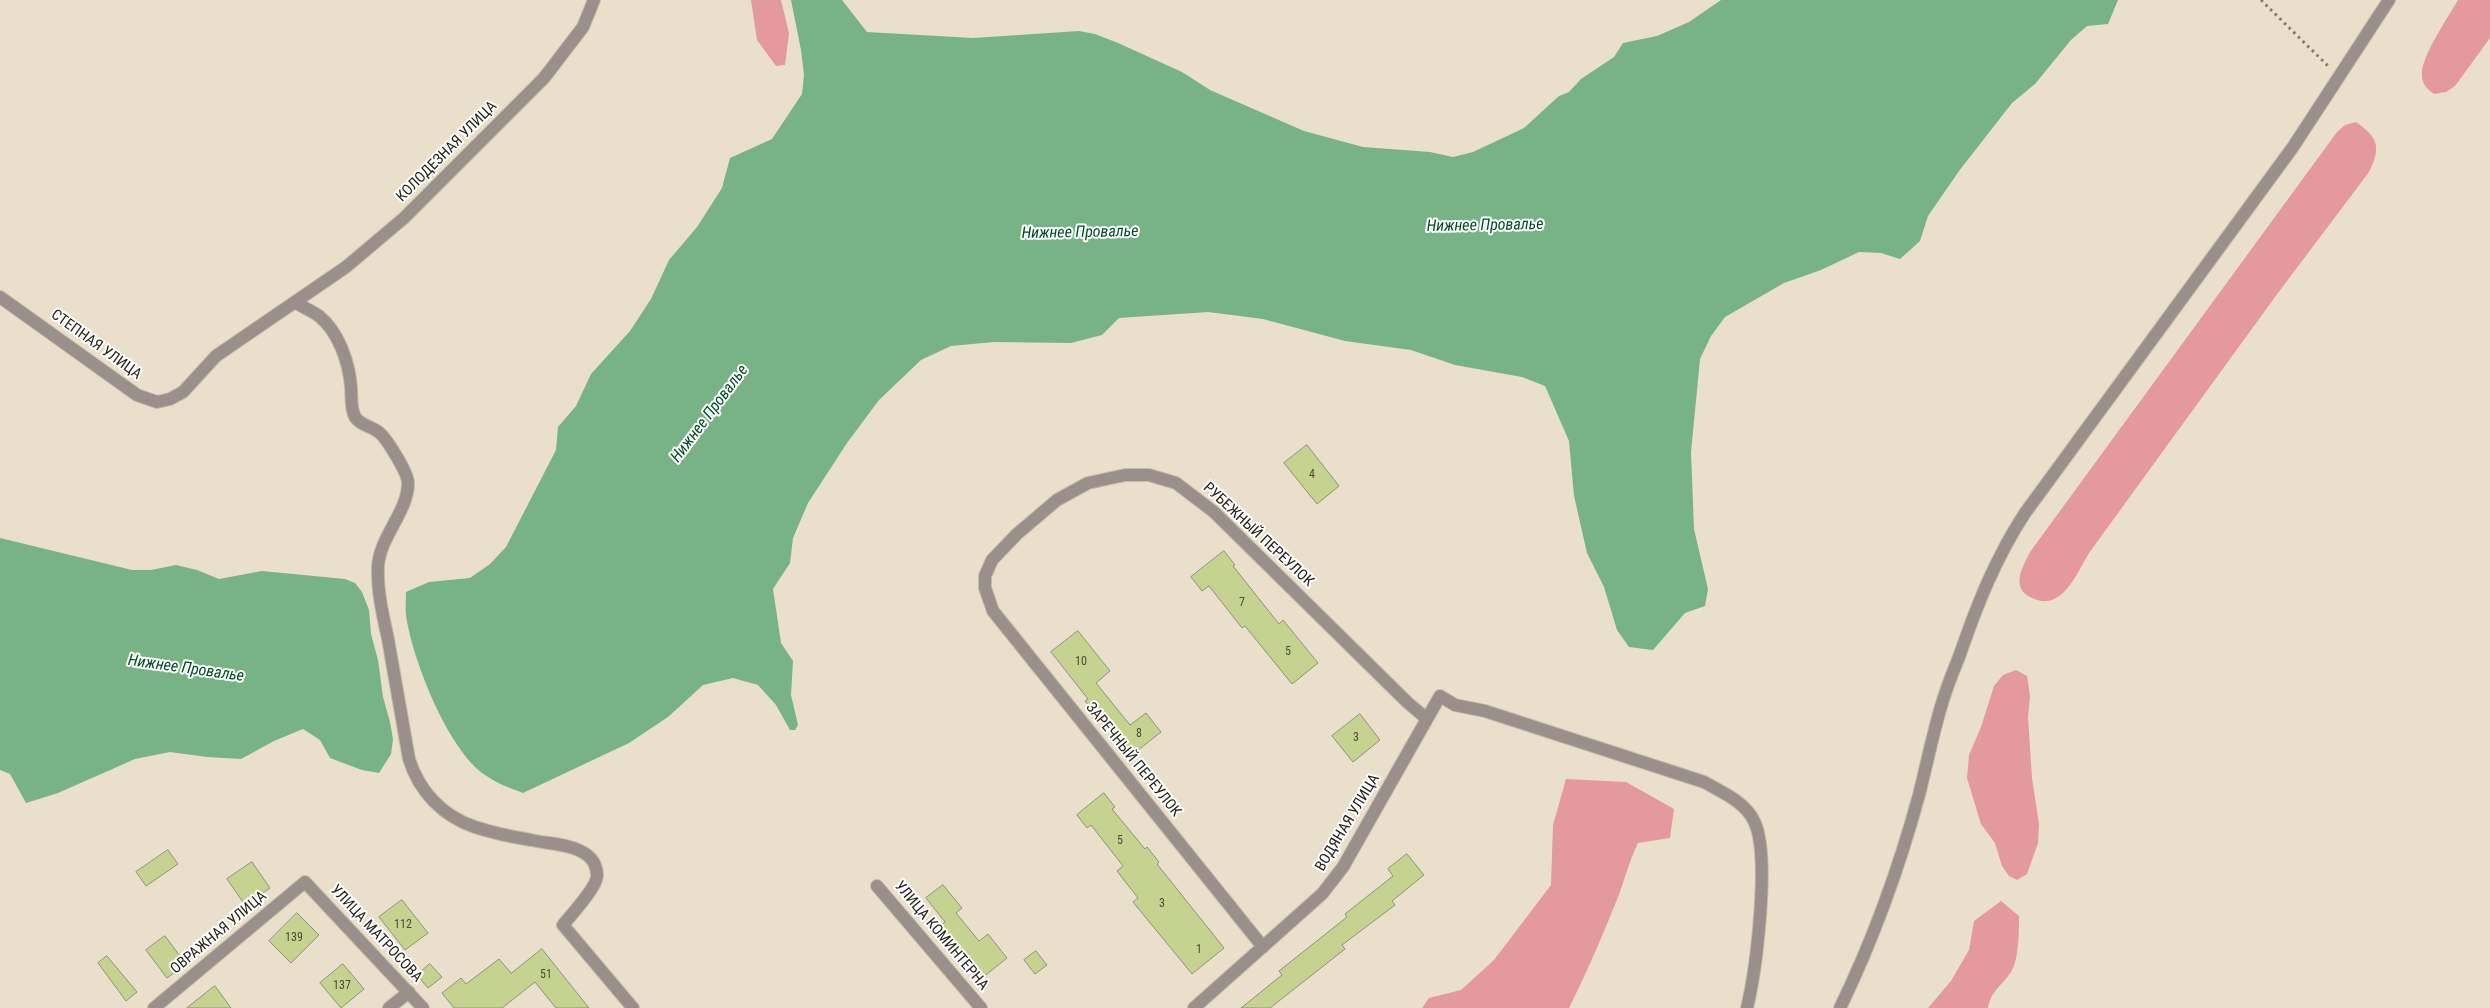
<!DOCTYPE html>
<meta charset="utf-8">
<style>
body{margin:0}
canvas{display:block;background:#eadfca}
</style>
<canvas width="2490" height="1008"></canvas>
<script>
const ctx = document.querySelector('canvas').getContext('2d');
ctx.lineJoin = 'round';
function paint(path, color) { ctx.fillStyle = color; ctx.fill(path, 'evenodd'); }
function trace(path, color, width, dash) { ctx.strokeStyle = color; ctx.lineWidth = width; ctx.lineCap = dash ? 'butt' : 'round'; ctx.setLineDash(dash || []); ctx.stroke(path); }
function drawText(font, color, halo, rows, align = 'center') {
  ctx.font = font + ' "Roboto Condensed",sans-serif'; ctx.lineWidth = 4; ctx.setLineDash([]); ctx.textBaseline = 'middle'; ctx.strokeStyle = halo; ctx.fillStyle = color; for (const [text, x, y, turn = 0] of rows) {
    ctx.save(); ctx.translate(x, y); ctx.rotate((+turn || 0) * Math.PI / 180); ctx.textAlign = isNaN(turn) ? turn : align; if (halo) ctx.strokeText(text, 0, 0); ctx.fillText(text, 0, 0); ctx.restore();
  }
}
const forest = new Path2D(`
 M 751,0 L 781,0 L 789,33 L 785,65 L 776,66 L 757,40 Z
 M 2458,0 L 2490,0 L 2490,38 L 2455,86 L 2446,92 L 2434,94 C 2427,89 2422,84 2422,75 C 2420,58 2449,16 2458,0 Z
 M 2356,122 C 2379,138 2381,148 2369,172 L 2275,297 L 2089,553 C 2080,568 2070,592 2054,599 C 2046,603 2039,601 2032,598 C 2010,588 2022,568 2030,552 L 2337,132 L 2345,125 Z
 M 2016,670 L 2027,676 L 2030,696 L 2028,717 L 2032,778 L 2039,824 L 2038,843 L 2027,874 L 2017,880 L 2009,876 L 2002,866 L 1995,843 L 1981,824 L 1967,778 L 1969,755 L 1981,727 L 1994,686 L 2003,675 Z
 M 1566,779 L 1626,782 L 1674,809 L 1670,838 L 1638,843 C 1629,861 1625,879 1618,897 C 1603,935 1587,972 1569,1008 L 1422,1008 L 1429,998 L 1461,990 L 1494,960 L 1551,885 L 1553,825 Z
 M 2001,901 L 2019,916 C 2019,930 2019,960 2011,972 C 2002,986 1991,990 1988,1008 L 1928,1008 L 1951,981 L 1969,950 L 1974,921 Z`);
const water = new Path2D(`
 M 791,0 L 842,0 L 867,32 L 973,38 L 1079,31 L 1095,34 L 1118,43 L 1182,72 L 1210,90 L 1304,131 L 1363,147 L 1430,152 L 1453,157 L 1473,152 L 1524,128 L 1559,96 L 1569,92 L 1581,79 L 1614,57 L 1623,43 L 1657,36 L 1689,22 L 1721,0 L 2118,0 L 2108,24 L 2087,26 L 2071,40 L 2035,84 L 2012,103 L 1959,171 L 1928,216 L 1920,241 L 1900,259 L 1881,253 L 1859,252 L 1821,270 L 1784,283 L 1725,317 L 1711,336 L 1700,359 L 1691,452 L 1694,529 L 1708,589 L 1705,606 L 1685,613 L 1653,650 L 1629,647 L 1617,630 L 1604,587 L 1587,553 L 1574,496 L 1569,441 L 1545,386 L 1522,377 L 1455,365 L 1411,350 L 1345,341 L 1263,319 L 1208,312 L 1119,318 L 1102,335 L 1071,343 L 994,342 L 951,346 L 921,360 L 879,400 L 847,443 L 808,503 L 793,538 L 790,563 L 773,589 L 781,643 L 793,661 L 791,695 L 798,725 L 795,730 L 790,730 L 776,705 L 758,685 L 733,678 L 703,685 L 668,717 L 629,743 L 523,793 C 510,788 496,783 485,775 C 448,750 412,659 406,615 C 405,608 406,600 406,592 L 429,582 L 470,578 L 490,564 L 506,547 L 556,450 L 558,427 L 576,406 L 591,374 L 630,331 L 651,299 L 669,260 L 697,227 L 722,188 L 730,158 L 772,139 L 802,94 L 804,75 L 801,50 Z
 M 0,538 L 132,570 L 151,570 L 176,565 L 197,570 L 219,579 L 262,571 L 345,579 L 355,583 L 362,592 L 369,610 L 371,634 L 378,660 L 383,697 L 390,722 L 393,739 L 391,754 L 379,773 L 362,770 L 330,758 L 320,740 L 303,729 L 274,741 L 241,759 L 207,757 L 170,752 L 135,759 L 58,793 L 26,803 L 10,774 L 0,770 Z`);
const building = new Path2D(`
 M 1307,445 L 1339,486 L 1317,504 L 1284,463 Z
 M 1224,551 L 1235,565 L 1233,566 L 1279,624 L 1283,620 L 1318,663 L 1292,684 L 1245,626 L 1242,628 L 1209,586 L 1202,591 L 1191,577 Z
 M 1078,631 L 1110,671 L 1096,683 L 1130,725 L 1146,713 L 1161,732 L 1132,755 L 1108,724 L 1105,727 L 1085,701 L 1088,699 L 1051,652 Z
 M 1360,714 L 1380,740 L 1353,762 L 1332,736 Z
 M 1104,793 L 1115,807 L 1112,809 L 1145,849 L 1147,847 L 1159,862 L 1157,864 L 1224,948 L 1192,974 L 1133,902 L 1138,898 L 1117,871 L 1123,866 L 1091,825 L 1087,828 L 1077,815 Z
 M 168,850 L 178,864 L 146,886 L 136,872 Z
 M 1407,854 L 1424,875 L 1392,901 L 1395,905 L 1342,945 L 1345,949 L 1270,1008 L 1241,1008 L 1282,975 L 1279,971 L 1347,917 L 1345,914 L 1393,876 L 1388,869 Z
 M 252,862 L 270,888 L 245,905 L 227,879 Z
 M 943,885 L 962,908 L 956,913 L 979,941 L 988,934 L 1007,958 L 982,978 L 948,937 L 944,940 L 939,927 L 945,922 L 926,898 Z
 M 402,900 L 428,933 L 405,950 L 379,917 Z
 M 297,913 L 319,935 L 291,963 L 269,941 Z
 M 165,936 L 186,964 L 167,978 L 146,950 Z
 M 542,949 L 589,1008 L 556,1008 L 535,982 L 502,1008 L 454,1008 L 442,993 L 461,978 L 466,984 L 499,959 L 511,973 Z
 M 1036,951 L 1047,965 L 1035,974 L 1024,960 Z
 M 107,956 L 137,992 L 126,1001 L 98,963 Z
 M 343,964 L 364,989 L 341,1008 L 320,983 Z
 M 430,964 L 442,977 L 428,988 L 417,975 Z
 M 215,986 L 231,1008 L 187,1008 Z`);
const path = new Path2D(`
 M 2261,0 L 2328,66`);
const street = new Path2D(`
 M 0,297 L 137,395 L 157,402 L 170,399 L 183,392 L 216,356 L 346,267 L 404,218 L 544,78 L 583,27 L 594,0
 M 296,303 C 303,307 312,311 319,316 C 339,332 349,363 351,387 C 352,397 350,407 355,417 C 360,425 370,426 377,431 C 386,436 407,472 408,482 C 409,511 379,537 378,567 C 377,591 383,616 388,639 C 395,679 402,719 409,759 C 419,791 442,816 475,827 C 493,833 513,837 531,840 C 549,844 573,844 587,855 C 593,859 597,867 597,875 C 598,886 571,915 563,925 L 633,1008
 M 877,886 L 981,1008
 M 1263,947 L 993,611 L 985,588 L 985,576 L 992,560 L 1017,534 L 1057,500 L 1088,483 L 1125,475 L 1149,475 L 1176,483 L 1214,512 L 1407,702 L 1427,719
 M 154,1008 L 305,882 L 423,1008
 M 389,1008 L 409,992
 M 1194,1008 L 1322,894 L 1343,867 L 1440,696 L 1455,705 L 1485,711 L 1704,782 C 1722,792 1745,802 1754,821 C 1771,855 1756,970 1747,1008
 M 1840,1008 C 1873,940 1899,868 1919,795 C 1926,767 1932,738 1940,710 C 1945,692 1952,674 1959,657 C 1977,605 1995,559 2025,513 L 2293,147 L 2389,0`);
const numberNames = [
 ["4",1312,475],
 ["7",1242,603],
 ["5",1288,652],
 ["10",1081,662],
 ["8",1139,734],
 ["3",1356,738],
 ["5",1120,841],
 ["3",1162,904],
 ["112",403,925],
 ["139",294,938],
 ["1",1199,950],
 ["51",546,975],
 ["137",342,986]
];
const streetNames = [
 ["КОЛОДЕЗНАЯ УЛИЦА",447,152,-45],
 ["СТЕПНАЯ УЛИЦА",96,345,36],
 ["РУБЕЖНЫЙ ПЕРЕУЛОК",1258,535,43],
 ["ЗАРЕЧНЫЙ ПЕРЕУЛОК",1133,760,51],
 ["ВОДЯНАЯ УЛИЦА",1348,823,-59],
 ["ОВРАЖНАЯ УЛИЦА",219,933,-40],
 ["УЛИЦА МАТРОСОВА",376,934,47],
 ["УЛИЦА КОМИНТЕРНА",941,936,50]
];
const waterNames = [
 ["Нижнее Провалье",1485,226,-1],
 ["Нижнее Провалье",1080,233,-1],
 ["Нижнее Провалье",710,414,-53],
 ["Нижнее Провалье",186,669,8]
];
paint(forest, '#e4999e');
paint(water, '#78b386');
paint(building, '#c6d390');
trace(building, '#8d927d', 1);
trace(street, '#c6bcaa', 14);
trace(path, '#817a6c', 3, [2.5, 4]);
trace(street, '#9a908b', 12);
drawText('12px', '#4b4b34', null, numberNames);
drawText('15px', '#221e16', '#fff', streetNames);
drawText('italic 16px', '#004a21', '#fff', waterNames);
</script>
